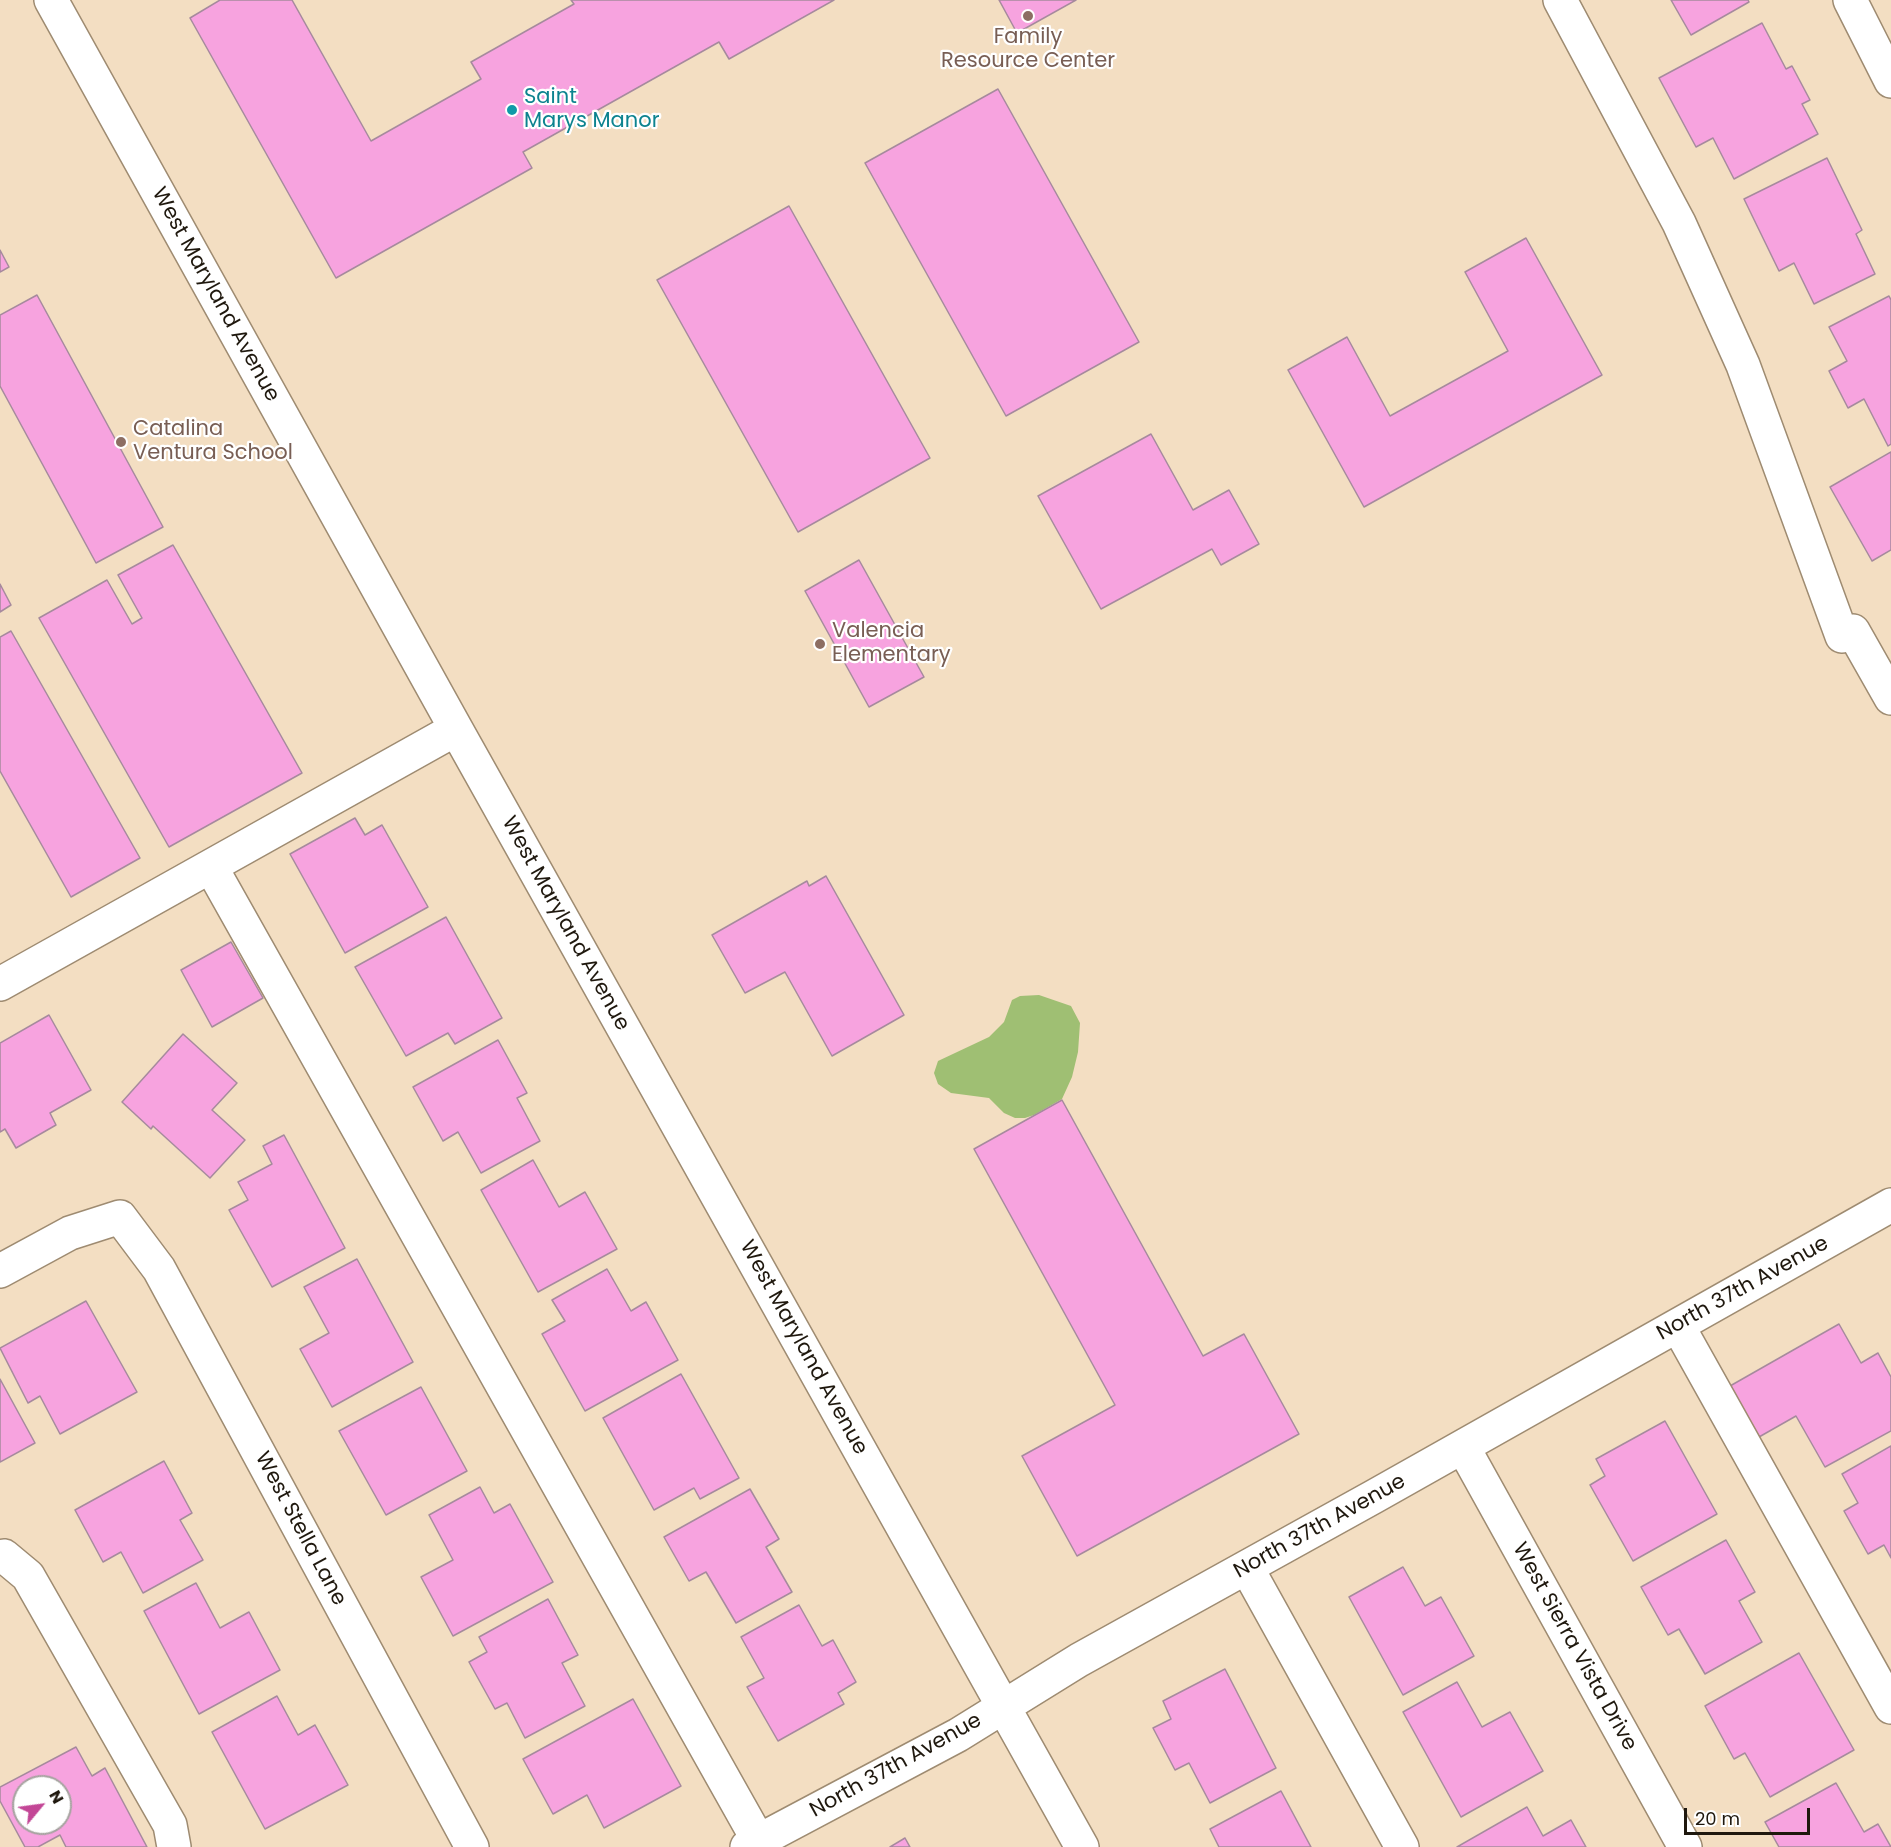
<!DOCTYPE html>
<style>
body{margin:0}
#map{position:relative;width:1891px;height:1847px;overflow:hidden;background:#f3dec2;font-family:Poppins,sans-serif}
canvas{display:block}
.north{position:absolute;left:12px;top:1775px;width:60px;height:60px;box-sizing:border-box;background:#fff;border:2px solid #a5a39f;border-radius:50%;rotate:61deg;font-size:16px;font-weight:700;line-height:24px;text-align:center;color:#1f180e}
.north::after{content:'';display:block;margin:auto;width:21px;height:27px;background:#c34696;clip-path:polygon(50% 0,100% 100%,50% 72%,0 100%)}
.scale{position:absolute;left:1684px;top:1808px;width:126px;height:27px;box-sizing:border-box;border:3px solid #1f180e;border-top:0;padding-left:8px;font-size:18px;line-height:21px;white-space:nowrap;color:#1f180e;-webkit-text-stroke:4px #fff;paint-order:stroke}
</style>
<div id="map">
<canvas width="1891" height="1847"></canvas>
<div class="north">N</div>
<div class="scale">20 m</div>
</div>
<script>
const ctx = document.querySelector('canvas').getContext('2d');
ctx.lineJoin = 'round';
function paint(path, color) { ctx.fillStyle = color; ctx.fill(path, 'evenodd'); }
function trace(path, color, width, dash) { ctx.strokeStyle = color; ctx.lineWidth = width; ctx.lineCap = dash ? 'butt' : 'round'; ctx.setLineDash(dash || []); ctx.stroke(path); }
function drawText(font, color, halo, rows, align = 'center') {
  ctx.font = font + ' Poppins,sans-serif'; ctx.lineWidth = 4.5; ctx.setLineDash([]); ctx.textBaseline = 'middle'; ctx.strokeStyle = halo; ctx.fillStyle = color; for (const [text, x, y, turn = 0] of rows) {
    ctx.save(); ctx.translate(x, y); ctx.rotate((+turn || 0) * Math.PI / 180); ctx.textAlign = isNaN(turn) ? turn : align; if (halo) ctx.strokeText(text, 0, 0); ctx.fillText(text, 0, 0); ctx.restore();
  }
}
const green = new Path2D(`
 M 1039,995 L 1071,1006 L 1080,1023 L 1078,1052 L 1072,1077 L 1062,1099 L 1034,1115 L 1025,1118 L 1015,1118 L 1004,1113 L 989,1098 L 951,1093 L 938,1084 L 934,1073 L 938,1061 L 989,1037 L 1004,1022 L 1012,1000 L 1020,996 Z`);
const building = new Path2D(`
 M 220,0 L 292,0 L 371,141 L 481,79 L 471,62 L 574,4 L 571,0 L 834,0 L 729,59 L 719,42 L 523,152 L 532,168 L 336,278 L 190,18 Z
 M 999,0 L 1076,0 L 1017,33 Z
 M 1671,0 L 1748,0 L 1749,2 L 1691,35 Z
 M 1762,23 L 1786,69 L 1792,66 L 1810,100 L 1802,104 L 1818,134 L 1734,179 L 1713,138 L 1696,147 L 1659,78 Z
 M 998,89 L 1139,342 L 1006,416 L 865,163 Z
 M 1827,158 L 1862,230 L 1856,234 L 1875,274 L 1814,304 L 1794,263 L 1779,271 L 1744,199 Z
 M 789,206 L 930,458 L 798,532 L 657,280 Z
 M 1526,238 L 1602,375 L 1364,507 L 1288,370 L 1347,337 L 1390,416 L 1508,351 L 1465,272 Z
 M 0,250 L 9,267 L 0,272 Z
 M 37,295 L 163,527 L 96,563 L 0,386 L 0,315 Z
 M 1889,296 L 1891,300 L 1891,444 L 1888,446 L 1864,399 L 1848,408 L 1829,371 L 1847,361 L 1829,327 Z
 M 1151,434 L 1193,510 L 1229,490 L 1259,544 L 1221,565 L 1212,549 L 1101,609 L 1038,496 Z
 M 1891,452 L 1891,550 L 1872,561 L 1830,487 Z
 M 173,545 L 302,773 L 169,847 L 39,618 L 107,580 L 132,624 L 142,618 L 118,575 Z
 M 859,560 L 924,677 L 869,707 L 805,591 Z
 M 0,584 L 11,605 L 0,612 Z
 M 11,631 L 140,858 L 71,897 L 0,771 L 0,637 Z
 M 355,818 L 365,835 L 382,825 L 428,907 L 345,953 L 290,854 Z
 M 826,876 L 904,1015 L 832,1056 L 785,972 L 745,993 L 712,935 L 807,881 L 809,886 Z
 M 446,917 L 502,1018 L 455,1044 L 448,1033 L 406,1056 L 355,967 Z
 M 231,942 L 263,998 L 212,1027 L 181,970 Z
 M 49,1015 L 91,1090 L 50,1113 L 56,1125 L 16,1148 L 5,1129 L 0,1132 L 0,1043 Z
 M 183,1034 L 237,1083 L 212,1110 L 245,1140 L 210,1178 L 153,1126 L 151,1129 L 122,1102 Z
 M 498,1040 L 527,1093 L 517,1098 L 540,1141 L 481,1173 L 458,1132 L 443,1141 L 413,1087 Z
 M 1062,1100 L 1203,1356 L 1244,1334 L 1299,1434 L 1077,1556 L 1022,1456 L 1115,1405 L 974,1149 Z
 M 284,1135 L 345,1248 L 272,1287 L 229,1210 L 248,1200 L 238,1182 L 272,1164 L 263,1146 Z
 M 533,1160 L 559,1207 L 585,1192 L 617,1249 L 538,1292 L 481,1190 Z
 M 357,1259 L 413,1362 L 332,1407 L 300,1349 L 329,1333 L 304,1287 Z
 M 607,1269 L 631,1311 L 646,1302 L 678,1360 L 585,1411 L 542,1334 L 565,1321 L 552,1300 Z
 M 86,1301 L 137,1392 L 60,1434 L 40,1396 L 28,1403 L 0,1348 Z
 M 1839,1324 L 1861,1363 L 1878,1353 L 1891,1377 L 1891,1431 L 1825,1467 L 1796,1416 L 1759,1437 L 1730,1386 Z
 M 681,1374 L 739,1478 L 700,1499 L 694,1488 L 654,1510 L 603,1418 Z
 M 0,1379 L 35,1443 L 0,1462 Z
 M 421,1387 L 467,1471 L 386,1515 L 339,1431 Z
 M 1665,1421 L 1717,1514 L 1633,1561 L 1590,1485 L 1605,1476 L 1596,1459 Z
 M 1891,1446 L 1891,1558 L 1884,1545 L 1868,1554 L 1844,1511 L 1858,1503 L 1842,1474 Z
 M 164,1461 L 192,1513 L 180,1520 L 203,1560 L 143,1593 L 121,1552 L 103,1562 L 75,1510 Z
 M 480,1487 L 494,1513 L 510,1504 L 553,1582 L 453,1636 L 421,1577 L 453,1560 L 429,1515 Z
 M 750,1489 L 779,1539 L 766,1547 L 792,1592 L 736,1623 L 706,1572 L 689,1581 L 664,1537 Z
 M 1726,1540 L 1755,1592 L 1739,1601 L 1762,1642 L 1705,1674 L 1679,1629 L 1668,1635 L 1641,1587 Z
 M 1403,1567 L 1425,1606 L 1441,1597 L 1474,1656 L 1403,1695 L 1349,1597 Z
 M 196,1583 L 220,1628 L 249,1612 L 280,1670 L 199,1714 L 144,1611 Z
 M 548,1599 L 578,1655 L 562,1663 L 585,1706 L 525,1738 L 507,1703 L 495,1709 L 469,1662 L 487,1652 L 479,1637 Z
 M 799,1605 L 822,1646 L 833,1640 L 856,1682 L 838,1693 L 844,1704 L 778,1741 L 747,1687 L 764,1678 L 741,1637 Z
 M 1799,1653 L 1854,1750 L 1770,1797 L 1745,1753 L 1734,1759 L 1705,1706 Z
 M 1225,1669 L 1276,1768 L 1210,1803 L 1189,1763 L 1175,1770 L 1153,1728 L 1171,1719 L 1163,1701 Z
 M 1457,1682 L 1482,1727 L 1510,1712 L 1543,1771 L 1461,1817 L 1403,1712 Z
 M 277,1696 L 298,1735 L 315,1725 L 348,1785 L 265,1829 L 212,1732 Z
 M 633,1699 L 681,1786 L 604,1828 L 587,1795 L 553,1814 L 523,1759 Z
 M 76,1747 L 92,1776 L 105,1768 L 147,1847 L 66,1847 L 60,1835 L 38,1847 L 25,1847 L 0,1801 L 0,1787 ZM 24,1787 L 60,1787 L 60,1823 L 24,1823 Z
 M 1836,1783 L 1864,1832 L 1878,1824 L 1891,1847 L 1779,1847 L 1765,1822 Z
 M 1281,1791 L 1311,1847 L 1219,1847 L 1210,1829 Z
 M 1527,1807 L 1543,1836 L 1571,1820 L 1586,1847 L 1457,1847 Z
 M 905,1838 L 910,1847 L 890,1847 Z`);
const minor = new Path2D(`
 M 51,0 L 456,729 L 1082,1847
 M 1560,0 L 1679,223 L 1743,365 L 1842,636 L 1853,631 L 1891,698
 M 1850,0 L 1891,81
 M 211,867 L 762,1847
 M 0,984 L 456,729
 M 0,1271 L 70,1233 L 120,1217 L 159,1269 L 472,1847
 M 1678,1326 L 1891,1707
 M 1463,1447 L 1685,1847
 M 0,1558 L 4,1556 L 28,1576 L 170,1825 L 174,1847
 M 1247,1568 L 1402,1847
 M 747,1847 L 958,1735 L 1079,1660 L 1375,1496 L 1891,1205`);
const markers = [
 [1028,16,6,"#8d6e63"],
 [512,110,6,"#0f9aa8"],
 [121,442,6,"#8d6e63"],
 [820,644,6,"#8d6e63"]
];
const educationNames = [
 ["Family",1028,38,"center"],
 ["Resource Center",1028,62,"center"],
 ["Catalina",133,430],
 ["Ventura School",133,454],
 ["Valencia",832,632],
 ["Elementary",832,656]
];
const cultureNames = [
 ["Saint",524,98],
 ["Marys Manor",524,122]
];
const streetNames = [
 ["West Maryland Avenue",215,295,61],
 ["West Maryland Avenue",565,924,61],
 ["North 37th Avenue",1743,1289,-29],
 ["West Maryland Avenue",803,1348,61],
 ["North 37th Avenue",1320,1527,-29],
 ["West Stella Lane",300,1529,62],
 ["West Sierra Vista Drive",1574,1647,61],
 ["North 37th Avenue",896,1766,-29]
];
paint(green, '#9fbf73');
paint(building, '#f7a3df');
trace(building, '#a68a9d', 1.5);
trace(minor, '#9e8b71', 36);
trace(minor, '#fff', 33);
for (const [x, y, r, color] of markers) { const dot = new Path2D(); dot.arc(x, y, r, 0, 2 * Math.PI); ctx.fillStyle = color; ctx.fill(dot); trace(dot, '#fff', 2); }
drawText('21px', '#785e54', '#fff', educationNames, 'left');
drawText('21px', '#0d838f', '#fff', cultureNames, 'left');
drawText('21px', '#1f180e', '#fff', streetNames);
</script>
